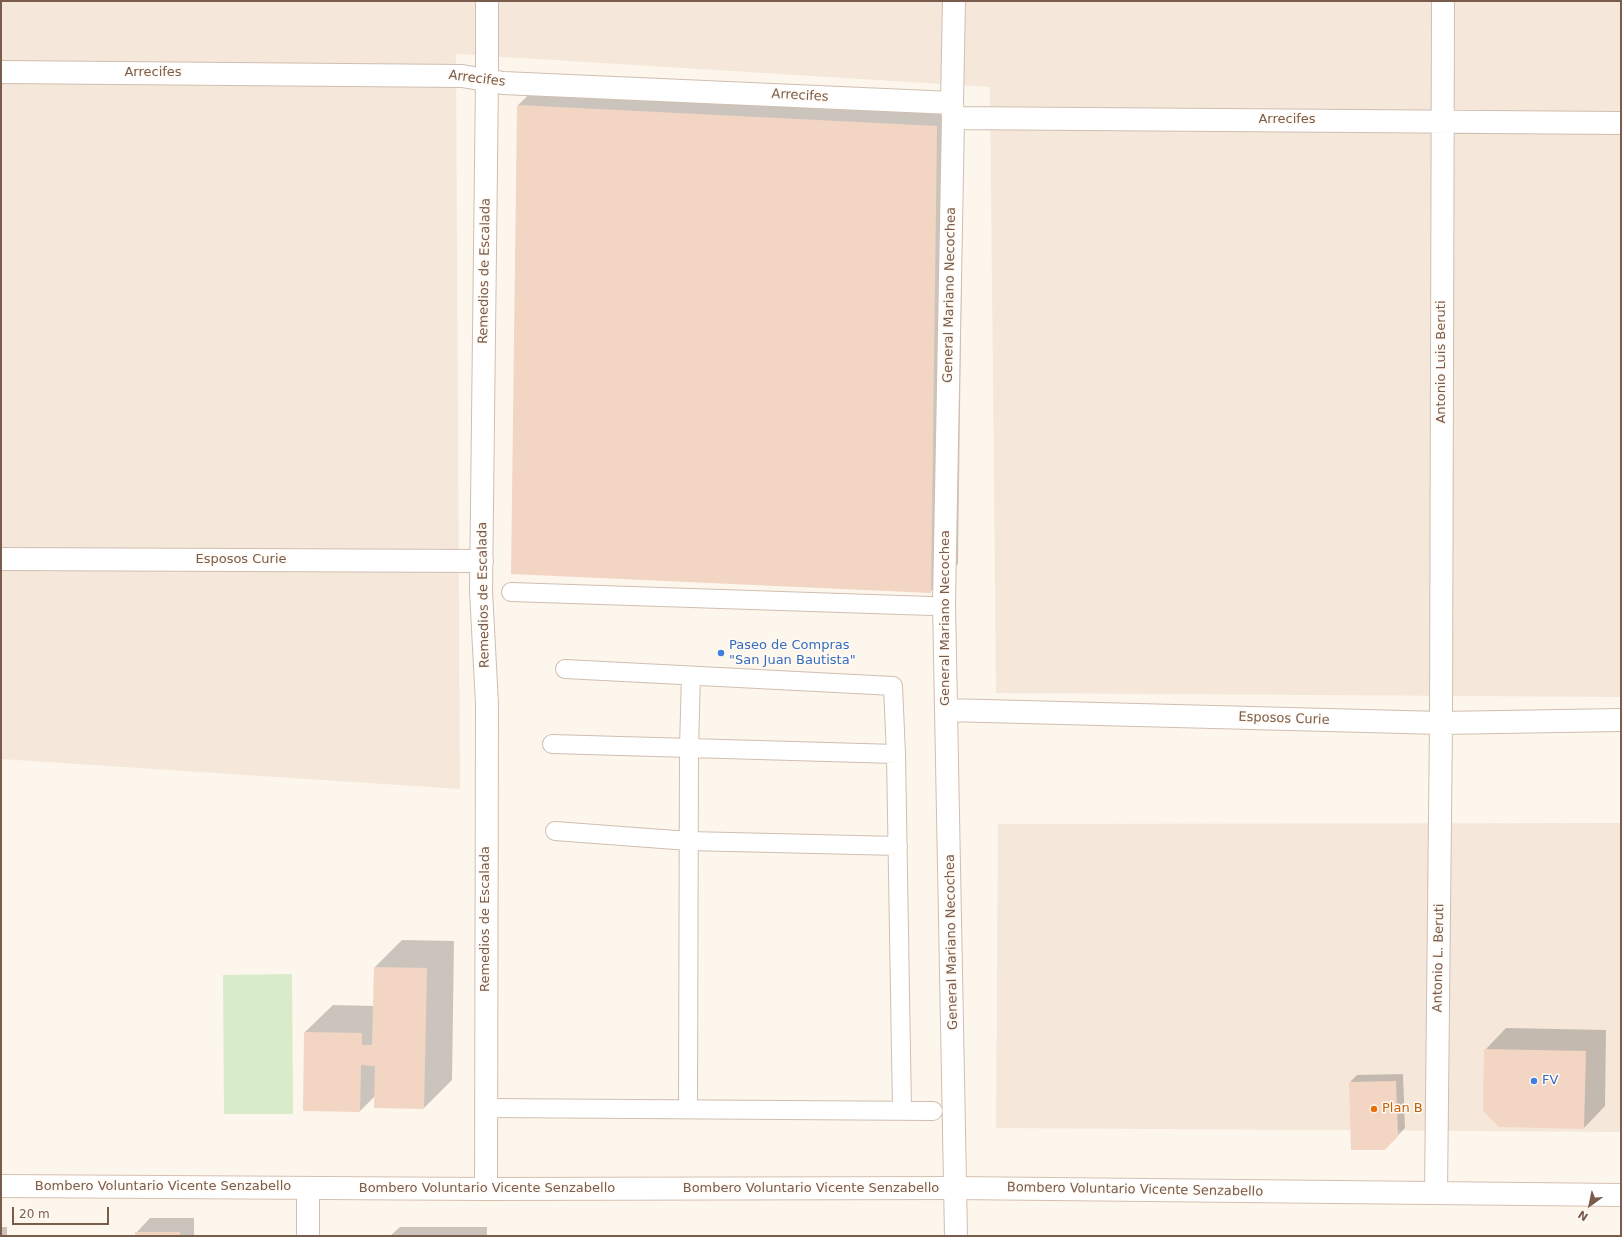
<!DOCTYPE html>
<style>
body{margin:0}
#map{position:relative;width:1622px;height:1237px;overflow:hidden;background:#fdf6ec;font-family:"DejaVu Sans",sans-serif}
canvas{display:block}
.frame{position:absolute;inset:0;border:2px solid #7a5c4d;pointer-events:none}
.north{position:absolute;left:1570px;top:1185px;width:40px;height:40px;-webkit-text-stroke:3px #fffaf3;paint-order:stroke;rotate:213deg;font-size:11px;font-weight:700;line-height:16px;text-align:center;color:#7a5c4d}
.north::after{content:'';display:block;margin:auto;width:14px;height:18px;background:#7a5c4d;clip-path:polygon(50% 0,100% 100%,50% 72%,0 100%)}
.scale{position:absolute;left:12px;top:1207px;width:97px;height:18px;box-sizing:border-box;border:2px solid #7a5c4d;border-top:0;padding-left:5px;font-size:12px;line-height:14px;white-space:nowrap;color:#7a5c4d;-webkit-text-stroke:3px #fffaf3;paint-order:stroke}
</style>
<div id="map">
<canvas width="1622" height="1237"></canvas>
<div class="frame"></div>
<div class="north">N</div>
<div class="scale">20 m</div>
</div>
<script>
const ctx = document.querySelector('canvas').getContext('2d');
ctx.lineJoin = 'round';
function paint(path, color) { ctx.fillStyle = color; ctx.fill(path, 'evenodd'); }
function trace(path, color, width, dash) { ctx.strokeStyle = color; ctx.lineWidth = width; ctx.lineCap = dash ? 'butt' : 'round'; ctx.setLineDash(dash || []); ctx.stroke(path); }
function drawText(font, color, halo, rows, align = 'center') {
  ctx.font = font + ' "DejaVu Sans",sans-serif'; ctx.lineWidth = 3; ctx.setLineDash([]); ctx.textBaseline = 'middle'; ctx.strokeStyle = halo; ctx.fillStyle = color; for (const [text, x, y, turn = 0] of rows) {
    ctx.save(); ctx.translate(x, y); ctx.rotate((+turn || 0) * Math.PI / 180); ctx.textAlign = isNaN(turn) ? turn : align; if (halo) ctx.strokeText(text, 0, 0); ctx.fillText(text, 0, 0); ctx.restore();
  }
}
const residential = new Path2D(`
 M 1,1 L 1621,1 L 1621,697 L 996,693 L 990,87 L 456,54 L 460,789 L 1,759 Z
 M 1621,823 L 1621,1132 L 996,1128 L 998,824 Z`);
const green = new Path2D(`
 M 292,974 L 293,1114 L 224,1114 L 223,975 Z`);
const shadow = new Path2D(`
 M 546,78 L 964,99 L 958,564 L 930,592 L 518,105 Z
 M 402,940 L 454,941 L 452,1080 L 424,1108 L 375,1107 L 375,1096 L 360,1111 L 304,1110 L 305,1032 L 333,1005 L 374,1006 L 375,967 Z
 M 1506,1028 L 1606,1030 L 1605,1106 L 1584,1128 L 1485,1050 Z
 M 1403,1074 L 1405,1128 L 1392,1142 L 1350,1082 L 1357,1075 Z
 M 150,1218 L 194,1218 L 194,1236 L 136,1236 L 136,1233 Z
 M 1,1227 L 7,1227 L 7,1236 L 1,1236 Z
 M 400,1227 L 487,1227 L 487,1236 L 390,1236 Z`);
const building = new Path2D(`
 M 517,105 L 937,126 L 931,593 L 511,574 Z
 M 374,967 L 427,968 L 424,1109 L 374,1108 L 375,1066 L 361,1065 L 360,1112 L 303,1111 L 304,1032 L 362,1033 L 362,1045 L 372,1045 Z
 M 1484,1049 L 1586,1051 L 1584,1129 L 1499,1127 L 1483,1111 Z
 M 1396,1081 L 1398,1136 L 1385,1150 L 1351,1150 L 1349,1082 Z
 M 135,1232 L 180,1232 L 180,1236 L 135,1236 Z`);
const service = new Path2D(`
 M 511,592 L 931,606
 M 565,669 L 893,686 L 896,754 L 902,1111
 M 552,744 L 896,754
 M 555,831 L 689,841 L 898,846
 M 486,1108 L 933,1111
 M 688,1109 L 689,748 L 691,676`);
const minor = new Path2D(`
 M 954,1 L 952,103 L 953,118 L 944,603 L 956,1236
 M 1,72 L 462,76 L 503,83 L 952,103
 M 953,118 L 1621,123
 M 1,559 L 482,561
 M 947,710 L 1441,723 L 1621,720
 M 486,1189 L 487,704 L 481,591 L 487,79 L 487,1
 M 1436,1193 L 1441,723 L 1443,1
 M 308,1236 L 308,1188`);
const secondary = new Path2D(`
 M 1,1186 L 486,1189 L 956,1188 L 1621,1195`);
const markers = [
 [721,653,4,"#3f7fe0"],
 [1534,1081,4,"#3f7fe0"],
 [1374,1109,4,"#e8710a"]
];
const streetNames = [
 ["Arrecifes",153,73],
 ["Arrecifes",477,79,7],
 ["Arrecifes",800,96,3],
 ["Arrecifes",1287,120],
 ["Remedios de Escalada",485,271,-89],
 ["General Mariano Necochea",950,295,-89],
 ["Antonio Luis Beruti",1442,362,-90],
 ["Esposos Curie",241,560],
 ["Remedios de Escalada",484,595,-91],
 ["General Mariano Necochea",946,618,-90],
 ["Esposos Curie",1284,719,2],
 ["Remedios de Escalada",486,919,-90],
 ["General Mariano Necochea",952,942,-91],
 ["Antonio L. Beruti",1439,958,-89],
 ["Bombero Voluntario Vicente Senzabello",163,1187],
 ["Bombero Voluntario Vicente Senzabello",487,1189],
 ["Bombero Voluntario Vicente Senzabello",811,1189],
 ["Bombero Voluntario Vicente Senzabello",1135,1190,1]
];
const shopNames = [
 ["Paseo de Compras",729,646],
 ["\"San Juan Bautista\"",729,661],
 ["FV",1542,1081]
];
const foodNames = [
 ["Plan B",1382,1109]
];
paint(residential, '#f5e8da');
paint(green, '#d8ecc9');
paint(shadow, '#0003');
paint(building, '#f3d5c3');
trace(service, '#d1beb0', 20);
trace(minor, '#d1beb0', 24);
trace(secondary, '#d6c0b0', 24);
trace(service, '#fff', 18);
trace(minor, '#fff', 22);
trace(secondary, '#fff', 22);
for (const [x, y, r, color] of markers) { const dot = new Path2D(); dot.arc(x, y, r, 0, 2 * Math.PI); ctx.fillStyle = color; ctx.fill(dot); trace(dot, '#fffaf3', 1.5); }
drawText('13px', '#7a5c4d', '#fffaf3', streetNames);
drawText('13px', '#366cbe', '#fffaf3', shopNames, 'left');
drawText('13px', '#c56008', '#fffaf3', foodNames, 'left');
</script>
